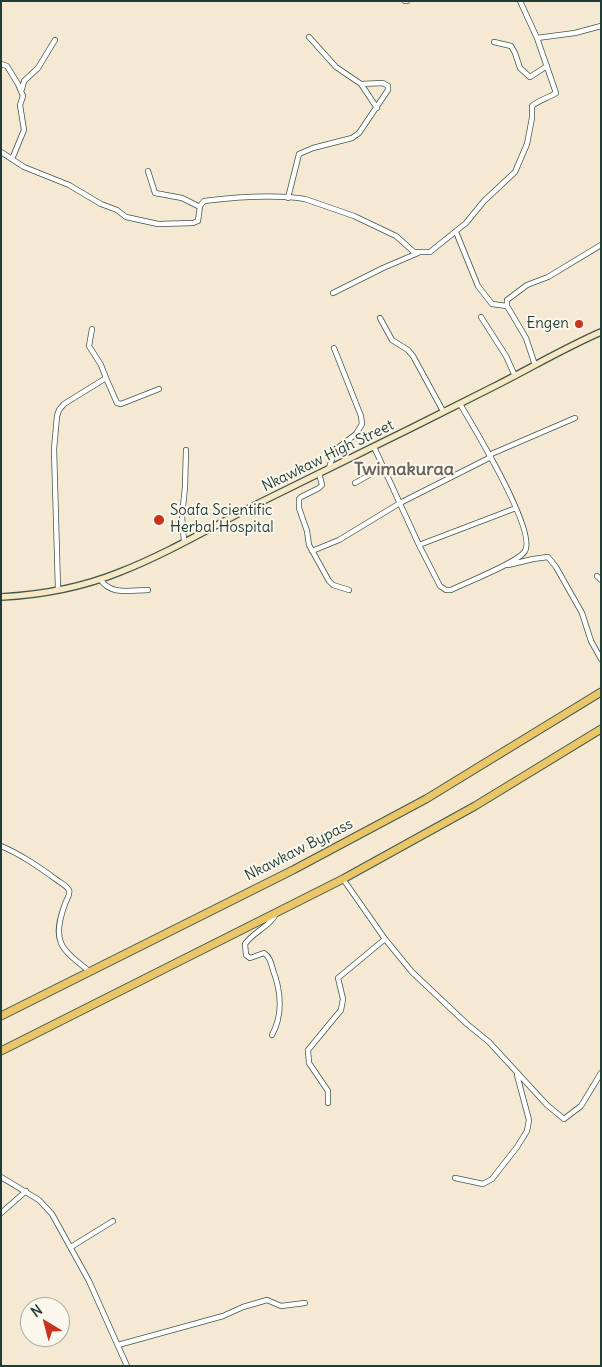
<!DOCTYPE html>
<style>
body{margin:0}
#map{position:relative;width:602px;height:1367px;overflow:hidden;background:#f6e9d3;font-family:Delius,sans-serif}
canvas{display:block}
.frame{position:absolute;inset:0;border:2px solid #1f3d34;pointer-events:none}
.north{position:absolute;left:20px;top:1297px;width:50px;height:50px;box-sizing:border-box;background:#fbf7ec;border:1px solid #a3ada2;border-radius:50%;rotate:323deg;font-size:14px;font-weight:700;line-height:20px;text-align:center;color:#1f3d34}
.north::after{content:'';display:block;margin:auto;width:18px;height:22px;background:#c8321e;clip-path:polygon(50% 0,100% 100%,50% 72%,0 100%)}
</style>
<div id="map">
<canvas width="602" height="1367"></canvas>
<div class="frame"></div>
<div class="north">N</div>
</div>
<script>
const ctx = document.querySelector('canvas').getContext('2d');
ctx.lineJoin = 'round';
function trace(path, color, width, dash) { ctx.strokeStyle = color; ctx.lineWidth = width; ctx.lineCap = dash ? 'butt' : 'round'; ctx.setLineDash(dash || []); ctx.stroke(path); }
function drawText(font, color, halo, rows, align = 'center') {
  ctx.font = font + ' Delius,sans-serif'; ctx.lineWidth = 4; ctx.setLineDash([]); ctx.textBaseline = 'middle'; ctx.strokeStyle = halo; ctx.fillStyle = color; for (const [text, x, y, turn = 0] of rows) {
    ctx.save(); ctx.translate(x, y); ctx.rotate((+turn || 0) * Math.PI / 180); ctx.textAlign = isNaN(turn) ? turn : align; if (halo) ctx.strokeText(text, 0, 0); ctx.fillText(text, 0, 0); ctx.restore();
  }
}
const minor = new Path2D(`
 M 405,1 L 407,1
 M 309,37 L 336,67 L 361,84 L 377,108
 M 537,38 L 575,33 L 601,26
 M 494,42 L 511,46 L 515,53 L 520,68 L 530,77 L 547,66
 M 1,64 L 7,66 L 10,71 L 18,84 L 23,96 L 20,105 L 24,130 L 12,159
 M 22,89 L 24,81 L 38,68 L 55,40
 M 1,152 L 24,167 L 69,185 L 101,204 L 117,210 L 126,217 L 158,224 L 193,223 L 198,221 L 200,206 L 204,201 C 237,197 273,194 305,199 L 354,216 L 396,236 L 414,252 L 430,252 L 466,223 L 484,201 L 515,172 L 527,144 L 532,118 L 532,106 C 539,100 548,98 556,93 L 537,38 L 520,1
 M 148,171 L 155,193 L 182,198 L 200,207
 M 288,198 L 299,154 L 313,148 L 352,138 L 359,133 L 388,90 L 388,86 L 383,83 L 361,84
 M 456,232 L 478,286 L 492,304 L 507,306
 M 333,293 L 383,268 L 418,253
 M 481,317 L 506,356 L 515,376
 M 380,318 L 392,340 L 408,350 L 413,356 L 443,411
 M 535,365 L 526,338 L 507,306 L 507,300 L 527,285 L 548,277 L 601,245
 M 106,378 L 117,403 L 121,404 L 159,389
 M 374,447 L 419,545 L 440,586 L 446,590 L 451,590 C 465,583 519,562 525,551 C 537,531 473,426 460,404
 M 489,455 L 575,418
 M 329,468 L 335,450 L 356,434 L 362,424 L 361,416 L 334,348
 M 319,473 L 322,485 L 319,488 L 301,497 L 299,499 L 299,508 L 307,531 L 309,545 L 329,581 L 333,585 L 349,590
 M 355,483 L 383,467
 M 184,541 L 182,516 L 185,487 L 186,450
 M 419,545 L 516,508
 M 312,551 L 339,540 L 400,503 L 491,457
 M 508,565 L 533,559 L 548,557 L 556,567 L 582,613 L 591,641 L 601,659
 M 597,576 L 601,580
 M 100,579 C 111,596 131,590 148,590
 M 58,589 L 54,449 L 57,416 L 59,410 L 64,404 L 106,378 L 101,365 L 89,346 L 92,329
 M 1,846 C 22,855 39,867 57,880 C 61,883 67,886 69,890 C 71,894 66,900 65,904 C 51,942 61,949 89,971
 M 343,879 L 385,939 L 412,972 L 467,1024 L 489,1042 L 547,1105 L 564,1119 L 581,1106 L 601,1073
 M 272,1035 C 283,1015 281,991 273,970 C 271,963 270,957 264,953 L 250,958 L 246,955 L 245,944 C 254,931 270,927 277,912
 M 328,1103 L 328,1091 L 309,1063 L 308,1050 L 341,1010 L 343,999 L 338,978 L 385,939
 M 1,1177 L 39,1200 L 52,1214 L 89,1281 L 127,1366
 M 455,1178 L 483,1184 L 492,1179 L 517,1147 L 527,1131 L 529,1120 L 517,1075
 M 1,1213 L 26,1191
 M 71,1247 L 113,1221
 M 118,1345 L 223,1316 L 243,1307 L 267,1300 L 281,1306 L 305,1303`);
const secondary = new Path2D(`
 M 1,597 C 40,595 83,587 120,572 C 166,554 210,528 255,505 C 335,466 414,427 493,387 C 529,369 564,348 601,332`);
const trunk = new Path2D(`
 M 1,1016 L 293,870 L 426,799 L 601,692
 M 1,1051 L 343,879 L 475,806 L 601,729`);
const markers = [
 [579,324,5,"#c8321e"],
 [159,520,6,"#c8321e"]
];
const poiNames = [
 ["Engen",569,324],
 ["Soafa Scientific",170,511,"left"],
 ["Herbal Hospital",170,528,"left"]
];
const streetNames = [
 ["Nkawkaw High Street",328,456,-26],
 ["Nkawkaw Bypass",299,850,-27]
];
const quarterNames = [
 ["Twimakuraa",404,470]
];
trace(minor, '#3f574c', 6);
trace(secondary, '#3f574c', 8);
trace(trunk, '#3f574c', 9);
trace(minor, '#fff', 4.5);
trace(secondary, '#f7e8c3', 5.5);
trace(trunk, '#eac669', 7);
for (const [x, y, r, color] of markers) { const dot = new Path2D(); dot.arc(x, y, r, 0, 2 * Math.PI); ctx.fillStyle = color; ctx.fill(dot); trace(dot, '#fbf7ec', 2); }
drawText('15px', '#1f3d34', '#fbf7ec', poiNames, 'right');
drawText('15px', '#1f3d34', '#fbf7ec', streetNames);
drawText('bold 18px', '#6a645c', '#fbf7ec', quarterNames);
</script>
